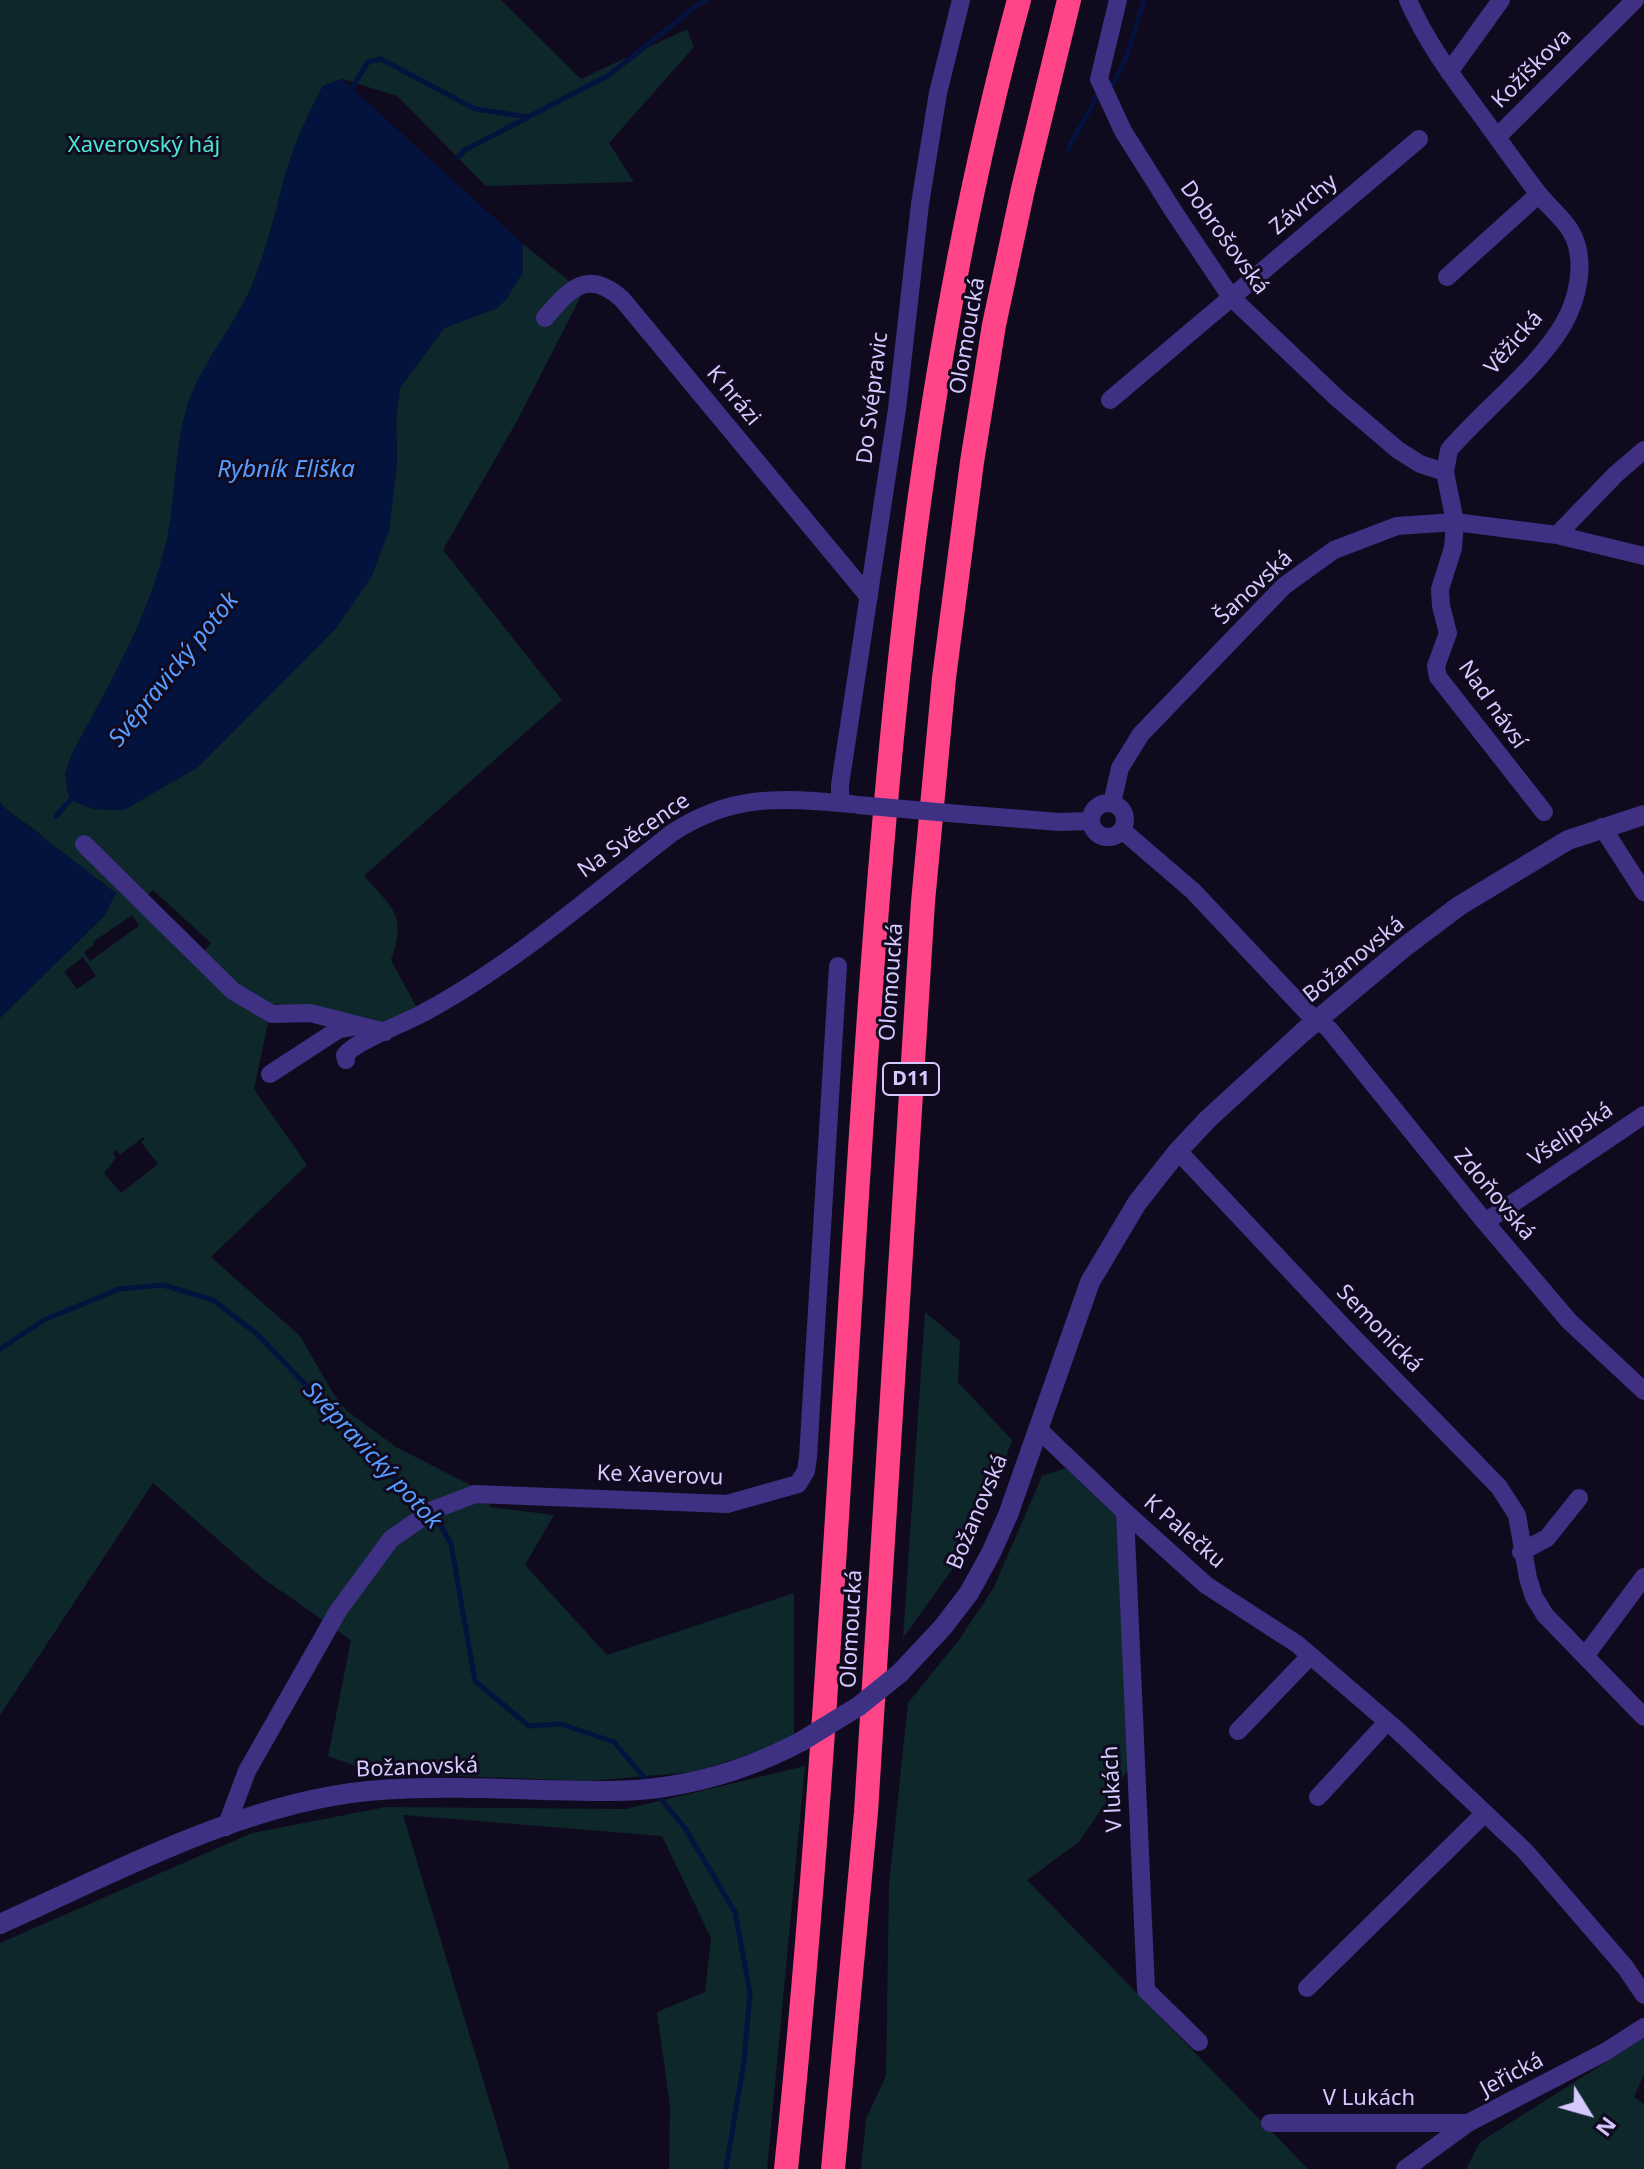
<!DOCTYPE html>
<meta charset="utf-8">
<style>
body{margin:0}
#map{position:relative;width:1644px;height:2169px;overflow:hidden;background:#100a1f;font-family:"Noto Sans",sans-serif}
canvas{display:block}
.north{position:absolute;left:1548px;top:2073px;width:80px;height:80px;-webkit-text-stroke:6px #100a1f;paint-order:stroke;rotate:127deg;font-size:22px;font-weight:700;line-height:32px;text-align:center;color:#d5c9ff}
.north::after{content:'';display:block;margin:auto;width:28px;height:36px;background:#d5c9ff;clip-path:polygon(50% 0,100% 100%,50% 72%,0 100%)}
</style>
<div id="map">
<canvas width="1644" height="2169"></canvas>
<div class="north">N</div>
</div>
<script>
const ctx = document.querySelector('canvas').getContext('2d');
ctx.lineJoin = 'round';
function paint(path, color) { ctx.fillStyle = color; ctx.fill(path, 'evenodd'); }
function trace(path, color, width, dash) { ctx.strokeStyle = color; ctx.lineWidth = width; ctx.lineCap = dash ? 'butt' : 'round'; ctx.setLineDash(dash || []); ctx.stroke(path); }
function drawText(font, color, halo, rows, align = 'center') {
  ctx.font = font + ' "Noto Sans",sans-serif'; ctx.lineWidth = 6; ctx.setLineDash([]); ctx.textBaseline = 'middle'; ctx.strokeStyle = halo; ctx.fillStyle = color; for (const [text, x, y, turn = 0] of rows) {
    ctx.save(); ctx.translate(x, y); ctx.rotate((+turn || 0) * Math.PI / 180); ctx.textAlign = isNaN(turn) ? turn : align; if (halo) ctx.strokeText(text, 0, 0); ctx.fillText(text, 0, 0); ctx.restore();
  }
}
const green = new Path2D(`
 M 0,0 L 501,0 L 581,79 L 687,29 L 694,47 L 609,143 L 634,182 L 486,186 L 397,96 L 342,79 L 323,86 C 309,112 296,140 287,169 C 276,208 268,247 252,285 C 234,328 201,363 187,407 C 174,451 177,495 167,539 C 150,616 109,685 72,754 L 65,774 L 71,800 L 93,809 L 124,810 L 198,767 L 336,628 L 397,465 L 396,417 L 400,388 L 444,328 L 497,308 L 523,272 L 523,244 L 583,292 L 517,421 L 443,550 L 562,700 L 364,876 C 391,907 408,914 391,960 L 417,1008 L 383,1023 L 318,1009 L 272,1004 L 254,1089 L 307,1165 L 211,1257 L 300,1336 L 333,1393 L 346,1410 L 396,1447 L 488,1494 L 490,1507 L 554,1515 L 525,1565 L 607,1655 L 794,1593 L 794,1740 L 693,1772 L 589,1781 L 375,1773 L 328,1756 L 351,1640 L 261,1577 L 153,1483 L 0,1715 L 0,1018 L 105,915 L 40,834 L 6,809 L 0,802 ZM 153,890 L 211,943 L 199,957 L 142,900 ZM 132,915 L 139,926 L 90,961 L 84,952 L 94,945 L 93,942 ZM 83,957 L 96,976 L 77,989 L 64,972 ZM 143,1137 L 145,1139 L 141,1142 L 158,1164 L 121,1193 L 104,1173 L 116,1158 L 113,1153 L 116,1150 L 120,1155 Z
 M 925,1312 L 960,1341 L 958,1382 L 1012,1440 L 987,1511 L 951,1571 L 903,1638 Z
 M 1066,1468 L 1118,1518 L 1128,1770 L 1079,1842 L 1027,1880 L 1308,2169 L 861,2169 L 866,2119 L 886,2076 L 889,1884 L 908,1703 L 958,1641 L 993,1589 L 1042,1476 Z
 M 805,1766 L 767,2169 L 669,2169 L 670,2106 L 657,2012 L 705,1992 L 711,1938 L 662,1836 L 403,1815 L 510,2169 L 0,2169 L 0,1943 L 252,1833 L 386,1807 L 626,1809 Z
 M 1644,2038 L 1644,2074 L 1634,2097 L 1644,2104 L 1644,2169 L 1466,2169 L 1480,2142 Z`);
const water = new Path2D(`
 M 342,79 L 523,244 L 523,272 L 506,300 L 497,308 L 444,328 L 400,388 L 396,417 L 397,465 L 389,531 L 371,578 L 336,628 L 198,767 L 124,810 L 93,809 L 71,800 C 63,782 66,772 72,754 C 109,685 150,616 167,539 C 176,495 174,451 187,407 C 201,363 234,327 252,285 C 268,247 276,208 287,169 C 296,140 309,112 323,86 Z
 M 0,802 L 6,809 L 116,893 L 105,915 L 0,1018 Z`);
const stream = new Path2D(`
 M 1113,84 L 1127,56 L 1144,0
 M 351,90 L 368,62 L 381,59 L 475,109 L 529,117
 M 1068,149 L 1098,94
 M 458,157 L 465,150 L 609,75 L 700,3 L 707,0
 M 56,816 L 74,796
 M 0,1349 L 44,1320 L 119,1289 L 163,1285 L 213,1300 L 256,1333 L 441,1526 L 451,1544 L 475,1681 L 529,1726 L 561,1724 L 614,1742 L 648,1782
 M 656,1793 L 685,1828 L 735,1912 L 750,1993 L 744,2062 L 726,2169`);
const minor = new Path2D(`
 M 1118,0 L 1099,79 L 1123,131 L 1174,212 L 1231,297 L 1338,399 L 1398,450 L 1420,464 L 1445,472 L 1455,522 L 1453,548 L 1440,589 L 1441,606 L 1448,633 L 1436,666 L 1438,677 L 1544,812
 M 1408,0 C 1427,44 1455,80 1483,118 C 1501,143 1519,168 1537,192 C 1549,208 1568,221 1575,240 C 1585,266 1577,300 1564,323 C 1540,366 1483,410 1449,450 L 1445,472
 M 1449,72 L 1501,0
 M 1497,137 L 1635,0
 M 1447,277 L 1539,194
 M 545,318 C 570,289 587,268 622,299 L 869,597
 M 1110,400 L 1419,139
 M 1557,535 L 1616,474 L 1644,450
 M1091 820a17 17 0 1 1 34 0a17 17 0 1 1-34 0Z
 M 840,803 L 840,785 L 897,409 L 920,204 L 938,93 L 961,0
 M 1112,803 L 1120,768 L 1141,734 L 1284,586 L 1334,550 L 1397,526 L 1455,522 L 1557,535 L 1644,556
 M 960,814 L 1059,822 L 1091,821
 M 1602,827 L 1644,892
 M 1122,830 L 1193,891 L 1307,1012 L 1329,1029 L 1485,1222 L 1569,1321 L 1644,1391
 M 84,844 L 233,991 L 272,1014 L 310,1013 L 385,1032
 M 346,1060 L 345,1055 C 357,1040 406,1023 425,1012 C 514,964 592,895 672,833 C 733,793 782,798 852,804
 M 270,1074 L 339,1029 L 357,1026
 M 1178,1151 L 1350,1334 L 1499,1487 L 1517,1515 L 1528,1578 L 1534,1597 L 1545,1615 L 1644,1717
 M 1485,1222 L 1644,1115
 M 1038,1429 L 1125,1512 L 1206,1585 L 1297,1644 L 1396,1729 L 1525,1851 L 1625,1967 L 1644,1995
 M 1125,1512 L 1146,1990 L 1199,2042
 M 1521,1552 L 1547,1538 L 1579,1498
 M 1585,1656 L 1644,1577
 M 1238,1731 L 1310,1656
 M 1318,1797 L 1387,1722
 M 226,1827 L 247,1771 L 338,1611 L 391,1539 L 433,1510 L 475,1494 L 727,1504 L 798,1484 L 806,1471 L 808,1457 L 838,966
 M 1307,1988 L 1485,1813
 M 1270,2123 L 1468,2123
 M 1405,2169 L 1468,2123 L 1605,2052 L 1644,2027`);
const tertiary = new Path2D(`
 M 900,1673 L 943,1627 L 969,1593 L 991,1553 L 1008,1515 L 1090,1282 L 1137,1203 L 1178,1151 L 1208,1119 L 1303,1032 L 1402,949 L 1459,906 L 1568,840 L 1644,815
 M 0,1924 C 114,1873 243,1803 368,1791 C 426,1786 485,1788 544,1790 C 583,1791 625,1793 664,1787 C 712,1780 759,1764 802,1741`);
const motorway = new Path2D(`
 M 786,2169 C 824,1805 840,1439 865,1074 C 889,713 923,350 1019,0
 M 833,2169 L 866,1812 L 923,902 L 944,678 L 972,462 L 994,325 L 1023,189 L 1069,0`);
const minorBridge = new Path2D(`
 M 858,805 L 960,814`);
const tertiaryBridge = new Path2D(`
 M 802,1741 L 859,1706 L 900,1673`);
const shields = [
 [911,1079,56]
];
const shieldNames = [
 ["D11",911,1079]
];
const streetNames = [
 ["Kožíškova",1532,69,-45],
 ["Závrchy",1304,205,-40],
 ["Dobrošovská",1224,238,54],
 ["Olomoucká",968,336,-80],
 ["Věžická",1514,343,-49],
 ["K hrázi",733,396,50],
 ["Do Svépravic",873,398,-83],
 ["Šanovská",1254,588,-43],
 ["Nad návsí",1492,705,55],
 ["Na Svěcence",634,836,-35],
 ["Božanovská",1354,960,-39],
 ["Olomoucká",892,982,-86],
 ["Všelipská",1571,1135,-34],
 ["Zdoňovská",1494,1195,50],
 ["Semonická",1379,1329,46],
 ["Ke Xaverovu",660,1476,2],
 ["Božanovská",978,1512,-67],
 ["K Palečku",1184,1532,41],
 ["Olomoucká",852,1629,-87],
 ["Božanovská",417,1768,-2],
 ["V lukách",1113,1789,-93],
 ["Jeřická",1512,2075,-28],
 ["V Lukách",1369,2099]
];
const parkNames = [
 ["Xaverovský háj",144,146]
];
const waterNames = [
 ["Rybník Eliška",286,470],
 ["Svépravický potok",174,670,-51],
 ["Svépravický potok",372,1456,47]
];
paint(green, '#0d272a');
paint(water, '#04133e');
trace(stream, '#04133e', 5);
trace(minor, '#3e3183', 18);
trace(tertiary, '#3e3183', 20);
trace(motorway, '#ff4487', 24);
trace(minorBridge, '#3e3183', 18);
trace(tertiaryBridge, '#3e3183', 20);
for (const [x, y, w] of shields) { const box = new Path2D(); box.roundRect(x - w / 2, y - 16, w, 32, 6); ctx.fillStyle = '#100a1f'; ctx.fill(box); trace(box, '#d5c9ff', 2); }
drawText('bold 20px', '#d5c9ff', null, shieldNames);
drawText('22px', '#d5c9ff', '#100a1f', streetNames);
drawText('22px', '#4ae9d5', '#100a1f', parkNames);
drawText('italic 24px', '#579dff', '#100a1f', waterNames);
</script>
